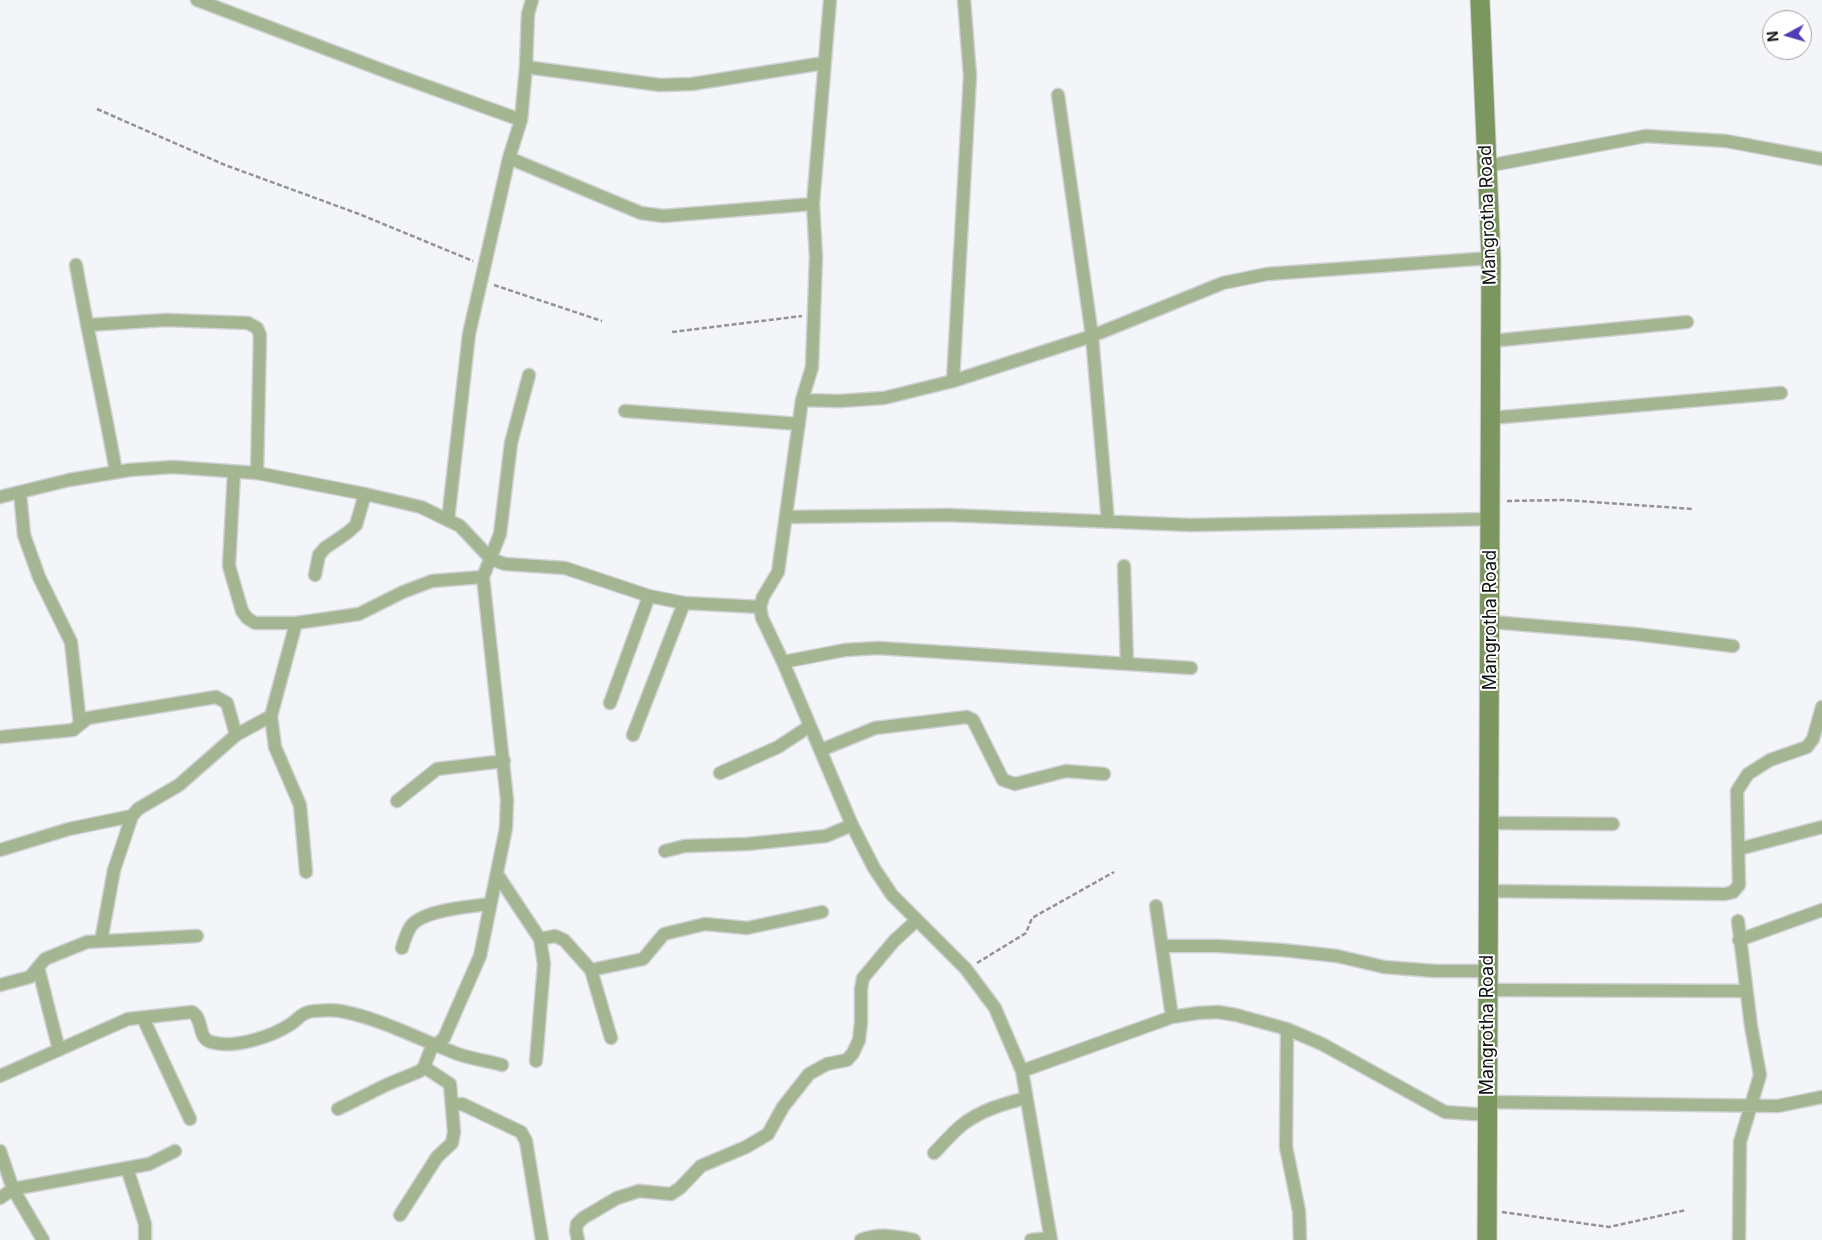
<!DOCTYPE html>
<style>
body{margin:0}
#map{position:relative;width:1822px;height:1240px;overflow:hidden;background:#f4f5f9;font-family:Inter,sans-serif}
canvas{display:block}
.north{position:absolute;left:1762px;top:10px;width:50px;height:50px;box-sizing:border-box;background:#fff;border:1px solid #a0a1a1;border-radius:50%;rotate:264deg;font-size:14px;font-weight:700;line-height:20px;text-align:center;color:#121314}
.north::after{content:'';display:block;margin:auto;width:18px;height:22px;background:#513eb6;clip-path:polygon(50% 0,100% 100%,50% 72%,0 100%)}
</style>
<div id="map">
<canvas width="1822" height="1240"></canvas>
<div class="north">N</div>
</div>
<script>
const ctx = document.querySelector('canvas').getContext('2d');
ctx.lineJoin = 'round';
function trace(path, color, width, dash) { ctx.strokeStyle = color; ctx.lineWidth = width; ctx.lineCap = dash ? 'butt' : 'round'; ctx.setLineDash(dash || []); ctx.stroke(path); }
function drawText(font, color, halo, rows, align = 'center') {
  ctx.font = font + ' Inter,sans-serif'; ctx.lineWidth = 4; ctx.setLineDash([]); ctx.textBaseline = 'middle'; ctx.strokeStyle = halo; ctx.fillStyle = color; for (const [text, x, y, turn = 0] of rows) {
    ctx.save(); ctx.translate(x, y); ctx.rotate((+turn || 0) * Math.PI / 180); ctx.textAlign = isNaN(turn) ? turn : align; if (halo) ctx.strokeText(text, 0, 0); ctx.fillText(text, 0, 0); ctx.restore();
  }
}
const path = new Path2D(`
 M 97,109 L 225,165 L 359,214 L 473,261
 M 494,285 L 602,321
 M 672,332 L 802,316
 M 1507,501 L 1564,500 L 1693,509
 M 977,963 L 1026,933 L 1032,918 L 1114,872
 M 1502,1212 L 1609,1227 L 1686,1210`);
const street = new Path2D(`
 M 197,0 L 390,73 L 521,120
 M 830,0 L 813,204 L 816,257 L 812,367 L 802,400 L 778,572 L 763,597 L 760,607 L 762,618 L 783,662 L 852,825 L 874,868 L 892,895 L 966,969 L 995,1008 L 1022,1071 L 1051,1240
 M 526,67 L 660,85 L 692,84 L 824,63
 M 1058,95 L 1092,336 L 1108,522
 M 509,158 L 641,213 L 663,216 L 813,204
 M 1487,166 L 1646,136 L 1726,141 L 1822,159
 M 76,265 C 88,335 104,403 116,472
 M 87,325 L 166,320 L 248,323 L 257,328 L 260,335 L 257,473
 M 1491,341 L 1687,322
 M 953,381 L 970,76 L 964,0
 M 802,400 L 839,401 L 884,398 L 953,381 L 1092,336 L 1223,283 L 1267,274 L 1491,258
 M 625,411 L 799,424
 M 1491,418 L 1781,393
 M 234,472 L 229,566 L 242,611 L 247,618 L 255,623 L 296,623 L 359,614 L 403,592 L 432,581 L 483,577
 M 20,492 L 24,535 L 39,577 L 71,642 L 80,724
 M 0,497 L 69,480 L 129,470 L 173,467 L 257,473 L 365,494 L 421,507 L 460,526 L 491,559 L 505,564 L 565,568 L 649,596 L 684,603 L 760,607
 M 786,517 L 947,515 L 1191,525 L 1491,519
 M 448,520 L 469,334 L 509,158 L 521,120 L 526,67 L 528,14 L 532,0
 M 1124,566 L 1127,664
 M 315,575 L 319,555 L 325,548 L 347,533 L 356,525 L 365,494
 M 1491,622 L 1635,634 L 1733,646
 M 296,623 L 271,716 L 275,747 L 300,805 L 306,872
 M 783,662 L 845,650 L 878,648 L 1191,668
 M 610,703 L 649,596
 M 633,735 L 684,603
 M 0,737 L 73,730 L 88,718 L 216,697 L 227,703 L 236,735
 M 821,750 L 875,728 L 967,717 L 973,720 L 1003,780 L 1015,784 L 1066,771 L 1104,774
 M 720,773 L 778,747 L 810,726
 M 397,801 L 437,769 L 504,761
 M 1489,823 L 1613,824
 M 1739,849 L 1822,827
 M 0,850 L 69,829 L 132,816
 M 665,851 L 685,846 L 747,844 L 826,836 L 852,825
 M 497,874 L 540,939 L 544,964 L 536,1061
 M 1489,891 L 1725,894 L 1733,892 L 1739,885 L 1737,791 L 1748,774 L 1770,760 L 1807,747 L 1813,739 L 1822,707
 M 1156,906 L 1172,1017
 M 1738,921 L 1751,1026 L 1760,1075 L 1740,1142 L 1739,1240
 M 540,939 L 555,936 L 564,940 L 591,970 L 611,1038
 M 1739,940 L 1822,910
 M 101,941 L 114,870 L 132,816 L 138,809 L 179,785 L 236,735 L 271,716
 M 1162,946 L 1218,946 L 1282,950 L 1337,956 L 1384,967 L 1435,971 L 1489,971
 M 402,948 C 404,941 407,932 411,926 C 423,910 471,906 490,904
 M 38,967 L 59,1050
 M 591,970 L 643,959 L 664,934 L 705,924 L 747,928 L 822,912
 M 0,985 L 30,977 L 45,959 L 87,942 L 197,936
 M 1489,990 L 1746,991
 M 143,1018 L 190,1119
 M 1287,1029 L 1286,1147 L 1299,1211 L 1300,1240
 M 1022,1071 L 1172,1017 L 1198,1013 L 1218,1012 L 1236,1015 L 1287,1029 L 1322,1044 L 1445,1112 L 1488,1115
 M 0,1076 L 128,1019 L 192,1012 C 204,1019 197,1038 211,1042 C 234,1049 271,1037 291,1024 C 296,1021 300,1015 306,1013 C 311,1010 334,1010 340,1011 C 380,1018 420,1040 458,1054 C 472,1059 488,1061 502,1065
 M 1488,1102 L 1778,1106 L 1822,1097
 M 452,1105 L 462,1104 L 521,1132 L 526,1141 L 542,1240
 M 338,1109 L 386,1085 L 420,1071 L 424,1067 L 431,1049 L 444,1038 L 480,956 L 506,828 L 507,800 L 483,577 L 500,534 L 511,443 L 529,375
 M 0,1151 L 13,1189 L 43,1240
 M 934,1153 C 943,1144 952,1133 962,1125 C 981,1110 1003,1104 1026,1098
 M 127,1168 L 145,1224 L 145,1240
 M 0,1198 L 13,1189 L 149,1164 L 175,1151
 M 400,1215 L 437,1157 L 452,1143 L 454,1132 L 450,1084 L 424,1067
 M 578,1240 L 576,1231 L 577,1224 L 583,1218 L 617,1198 L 639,1191 L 671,1194 L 680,1188 L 701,1166 L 746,1147 L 768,1134 L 783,1107 L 809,1074 L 827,1064 L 847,1060 L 853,1053 L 859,1040 L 861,1022 L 861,989 L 863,978 L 894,941 L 917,920
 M 861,1240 C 878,1233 896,1236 914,1240
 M 1031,1240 L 1050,1238`);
const secondary = new Path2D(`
 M 1480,0 L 1491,258 L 1487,1240`);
const streetNames = [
 ["Mangrotha Road",1488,215,-92],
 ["Mangrotha Road",1491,620,-90],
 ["Mangrotha Road",1488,1025,-90]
];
trace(street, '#d0d1d4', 15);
trace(secondary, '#d0d1d4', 21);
trace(path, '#929396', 2.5, [5, 2.5]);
trace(street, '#a3b691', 12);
trace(secondary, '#7b975f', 19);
drawText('18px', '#121314', '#fff', streetNames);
</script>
